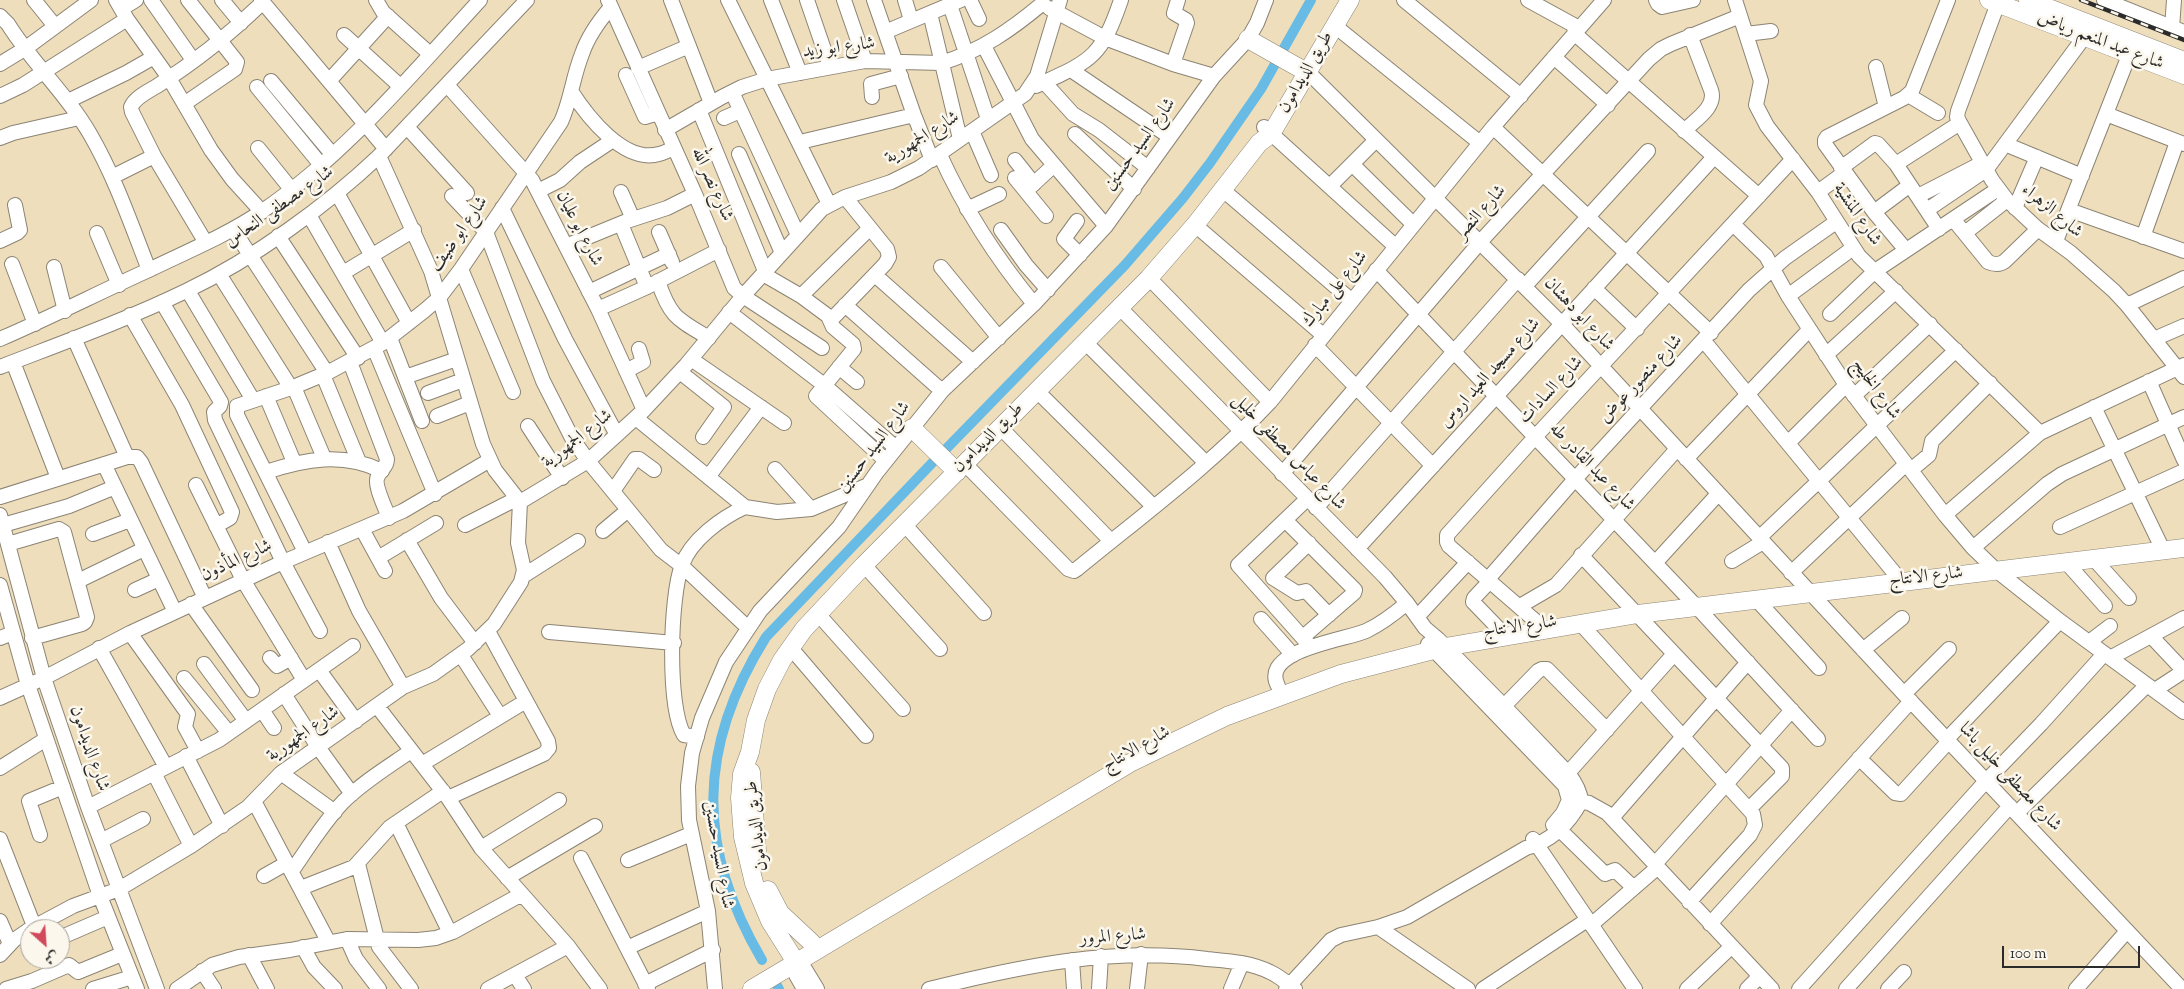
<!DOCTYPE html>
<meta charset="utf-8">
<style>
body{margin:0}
#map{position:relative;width:2184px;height:989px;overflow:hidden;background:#eedebc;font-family:"Sorts Mill Goudy",Amiri,serif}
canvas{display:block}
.north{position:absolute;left:20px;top:919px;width:50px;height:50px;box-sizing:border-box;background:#fbf7ec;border:1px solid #a8a59f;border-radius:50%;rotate:154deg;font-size:14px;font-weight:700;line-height:20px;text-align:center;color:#2b2b2b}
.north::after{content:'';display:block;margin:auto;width:18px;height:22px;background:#d1495b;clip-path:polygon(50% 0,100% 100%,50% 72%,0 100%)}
.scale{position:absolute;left:2002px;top:946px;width:138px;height:22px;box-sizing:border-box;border:2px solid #2b2b2b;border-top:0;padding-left:6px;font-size:15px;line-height:18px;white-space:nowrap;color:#2b2b2b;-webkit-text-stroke:4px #fbf7ec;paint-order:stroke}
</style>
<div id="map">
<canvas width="2184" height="989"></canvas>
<div class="north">ش</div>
<div class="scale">100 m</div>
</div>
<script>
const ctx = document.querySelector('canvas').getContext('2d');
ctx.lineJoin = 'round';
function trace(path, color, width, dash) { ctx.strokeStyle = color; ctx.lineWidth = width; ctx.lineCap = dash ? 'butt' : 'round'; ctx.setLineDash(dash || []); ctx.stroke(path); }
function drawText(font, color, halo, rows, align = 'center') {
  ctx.font = font + ' "Sorts Mill Goudy",Amiri,serif'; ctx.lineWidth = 5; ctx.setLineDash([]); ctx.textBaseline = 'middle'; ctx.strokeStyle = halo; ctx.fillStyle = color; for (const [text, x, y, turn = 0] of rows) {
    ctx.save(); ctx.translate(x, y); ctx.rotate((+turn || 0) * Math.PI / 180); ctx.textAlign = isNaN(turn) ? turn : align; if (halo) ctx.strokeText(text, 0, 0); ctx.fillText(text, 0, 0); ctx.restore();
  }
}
const canal = new Path2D(`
 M 947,448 L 1125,265 L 1183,198 L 1210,163 L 1261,89 L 1311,0
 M 762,960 C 696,848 697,747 766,637 L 933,462
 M 776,984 L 779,989`);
const minor = new Path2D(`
 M 34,0 L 55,26
 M 116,0 L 127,19 L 169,78 L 211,150 L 232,179 L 262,212
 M 151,0 L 193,60
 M 222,0 L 241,23
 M 261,0 L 386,149
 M 376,0 L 383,12 L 430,54
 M 608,0 L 695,194 L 734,288 L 743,296 L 822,348
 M 671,0 L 711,103
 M 728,0 L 829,204
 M 771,0 L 800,73
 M 807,0 L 830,67
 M 844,0 L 865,61
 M 874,0 L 914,115 L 932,160
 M 905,0 L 911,20
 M 970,0 L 979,19
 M 1404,0 L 1521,96
 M 1528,0 L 1579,28
 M 1656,0 L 1658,4 L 1662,7 L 1693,0
 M 1735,0 L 1761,81 L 1756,105 L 1767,126 L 1818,192 L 1859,256 L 2040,433
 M 2104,0 L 2184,32
 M 1998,3 L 1958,111 L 1957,117 L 1960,123 L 1992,180 L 2007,200 L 2038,229 L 2071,253 L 2114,291 L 2127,305 L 2184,377
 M 950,5 L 988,119
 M 1049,8 L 1105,38 L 1173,64 L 1214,76
 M 121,9 L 136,0
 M 930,13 L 960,139
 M 0,16 L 8,24 C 32,63 67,94 90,134 C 115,177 131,224 149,270
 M 1335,26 L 1480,143
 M 2172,28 L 2174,0
 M 885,32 L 961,0
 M 1574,33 L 1759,196
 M 1746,34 L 1771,31
 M 344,35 L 400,86
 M 984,46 L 1032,139 L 1106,226
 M 1554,57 L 1608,105
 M 0,64 L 26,48 L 91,0
 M 1173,64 L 1187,23 L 1186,20 L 1174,13 L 1178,0
 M 1876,67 L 1886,107
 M 638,68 L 689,46
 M 1071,70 L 1170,137
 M 1309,73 L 1562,324 L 1904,694 L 2182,989
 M 626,75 L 645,117 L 658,113
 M 271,81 L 332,154
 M 329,81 L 388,16
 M 1044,82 L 1073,114 L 1099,130 L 1148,168
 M 447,85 L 532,180 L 598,309 L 644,410
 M 1036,86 C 1090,61 1101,59 1121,0
 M 257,87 L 321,165
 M 571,91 C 587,116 624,164 659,154 C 664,153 669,150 674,148
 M 732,92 L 798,235
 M 1908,95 L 1938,113
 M 0,96 L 23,85 L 127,19
 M 872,97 L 871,84 L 901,76
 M 68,101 L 126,73 L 154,57
 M 184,104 L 235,69 L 237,62 L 188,0
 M 699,110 L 765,271
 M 2106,114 L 2184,144
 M 724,118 L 740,111
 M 407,127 L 467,193
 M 1264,127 L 1395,246
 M 1493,127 L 1711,333
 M 665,130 L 722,97 L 742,87 L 767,79 L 865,61 L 941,63 C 981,51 1012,29 1043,3
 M 972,131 L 991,175
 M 1684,131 C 1695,120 1717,107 1711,90 L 1690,35
 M 1075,134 L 1134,189
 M 0,138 L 13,133 L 79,118
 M 800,142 L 914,115
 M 2005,144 L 2082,176
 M 258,148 L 291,189
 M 739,154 L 782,253
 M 940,155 C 965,210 996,258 1034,304
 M 379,156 L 431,271 L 483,444 L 495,470 L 520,502
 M 1015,160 L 1034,184
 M 1352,164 L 1413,224
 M 1896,164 L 1960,123
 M 1841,168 L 1875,143 L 1878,144 L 1896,164 L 1939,229
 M 112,177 L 154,156
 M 1015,178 L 1046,216
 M 1330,186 L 1376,140
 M 1223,190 L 1351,300
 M 538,191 L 560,180 L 580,162 L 613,140
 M 1026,191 L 1053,166
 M 621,192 L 633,219
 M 1818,192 L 1844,173
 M 337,193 L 409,323
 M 452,196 L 486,232 L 543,381 L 572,438 L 588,461 L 661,550 L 682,566 L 747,627
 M 1918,196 L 1982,163
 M 502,208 L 565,339 L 617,435
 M 2015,208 L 2037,157
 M 967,209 L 999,194
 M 1927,210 L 1986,170 L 2085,36
 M 2069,210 L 2184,251
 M 1874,212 L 1910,185
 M 309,215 L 383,343
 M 1953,219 L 1988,262 C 1995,265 2000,265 2005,261 L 2038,229
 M 1077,221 L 1064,239 L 1080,255
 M 621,224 L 647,287
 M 1195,225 L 1323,335
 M 1734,225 L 1766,256 L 1788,296 L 1846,385 L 1945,515 L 1973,548 L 1997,571 L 2060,621 L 2184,712
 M 233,229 L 327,373
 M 1001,230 L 1026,265 L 1048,290
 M 659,232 L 672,262
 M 97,233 L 119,285
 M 1965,233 L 2007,200
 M 278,236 L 358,358
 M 2143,237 L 2177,142
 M 0,241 L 17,233 L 20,230 L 15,205
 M 2056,241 L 2133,45
 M 206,243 L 154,156 L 132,112 L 131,107 C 135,97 149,91 157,86 C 195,62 231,33 263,2
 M 566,246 L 627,221 L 667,208 L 695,194
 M 1906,250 L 1874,212 L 1825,144 L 1825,140 L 1827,137 L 1904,98 L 1912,91 L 1948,0
 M 12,264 L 35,324
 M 54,267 L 65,311
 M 941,267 L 999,338
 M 461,269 L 513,392
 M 1376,270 L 1696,606 L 1818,739
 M 343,273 L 414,230
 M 219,274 L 291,388
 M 763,274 L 801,296 L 828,316 L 833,327 L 853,344 L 854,349 L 816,396 L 886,461
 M 875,275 L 973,362
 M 1149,278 L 1270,402
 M 658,281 C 670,317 677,319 709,338
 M 1525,286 L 1648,151
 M 1594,288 L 1637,329
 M 188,291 L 253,400
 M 589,292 L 669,254
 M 801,296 L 870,228
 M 1788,296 L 1853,248
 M 162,302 L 221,402 L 220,406 L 214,412 L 215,420 L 283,562 L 320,631
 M 845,305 L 942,391
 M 2127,305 L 2184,278
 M 1120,308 L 1385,577 L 1407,603 L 1425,628 L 1438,639 L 1504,706 L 1568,773 C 1575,782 1580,790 1581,801 C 1569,824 1552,841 1526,848 L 1407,917 L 1378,927 L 1341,935 L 1331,940 L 1286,989
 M 598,309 L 647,287 L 719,250
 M 729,312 L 824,385 L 896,448
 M 1830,314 L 1875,271 L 1998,189
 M 130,315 L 182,405 L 232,512 L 230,518 L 216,526
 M 831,320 L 885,264 L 889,257 L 887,249 L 845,197
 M 74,338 L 127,457
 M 390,338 L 422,421
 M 0,339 C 51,317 100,292 151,269 C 188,251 227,235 261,212 C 344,156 413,73 480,0
 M 2154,339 L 2184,326
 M 1704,341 L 1901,581
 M 1085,342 L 1206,463
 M 1315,345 L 1433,466
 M 374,348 L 435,494
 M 1826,355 L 1896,291
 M 691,359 L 784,423
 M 13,362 L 58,478
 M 350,362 L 387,459 C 387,468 381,468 378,476 C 373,484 386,509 389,518
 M 0,367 C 62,343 126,320 186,291 C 253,259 325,207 379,156 L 527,0
 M 839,367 L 857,382
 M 626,371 L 643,362 L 639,349
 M 680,372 L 724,407 L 703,437
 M 323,375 L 359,462
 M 405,377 L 457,359
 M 2149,381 L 2184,460
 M 294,387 L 324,458
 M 1037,391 L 1154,507
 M 428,393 L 463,380
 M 266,396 L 294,462
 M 1854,396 L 1930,324
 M 2094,407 L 2163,550
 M 437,416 L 470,403
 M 636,418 L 745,507 L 777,512 L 811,509 L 866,486
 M 528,426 L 562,478
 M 1001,428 L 1111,541
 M 1788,443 L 1846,385
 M 1686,459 L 1809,330
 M 104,464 L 175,612
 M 965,464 L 1068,569 L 1074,571 L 1077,569 C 1143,515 1212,464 1270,402 L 1493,127 L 1604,0
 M 775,469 L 811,509
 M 1911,470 L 1929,455 L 1932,441 L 1990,383
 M 266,472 C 305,459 343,452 382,471
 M 1282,474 L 1481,241 L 1649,59 L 1661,49 L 1671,44 L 1740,16
 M 708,477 L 761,407
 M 196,485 L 243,580 L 304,680
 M 613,491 L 635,459 L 639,459 L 654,470
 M 0,497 L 127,457 L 137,457 L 141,462 L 205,598
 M 1307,499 L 1238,565 L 1311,647
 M 1316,508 L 1518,279
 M 0,515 L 44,678 L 88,807 L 157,989
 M 1945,515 L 2040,433 L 2184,365
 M 1285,520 L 1355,590 L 1354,593 L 1303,637
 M 3,525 L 69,506 L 115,487
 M 465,525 L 516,499
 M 905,525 L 984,613
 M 2060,527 L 2184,471
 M 362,529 L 385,571
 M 603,531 L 628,510
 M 93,534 L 130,520
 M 1759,538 L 1956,350
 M 407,540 L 441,598 L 475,643
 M 328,542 L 359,611 L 403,687
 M 1309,543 L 1273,578 L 1297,593 L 1306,591 L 1329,615
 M 8,544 L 59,529 L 64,532 L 87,617 L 85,622 L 82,624 L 32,638
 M 1973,548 L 2047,484 L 2062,474 L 2184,417
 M 1357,549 L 1714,157
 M 305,552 L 237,415 L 237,406 L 291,388 L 327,373 L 383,343 L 424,311 L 439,298 L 461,269 L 561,122 C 571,100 573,76 582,54 C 588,36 599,21 611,7
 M 1581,555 L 1782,768 L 1782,776 L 1749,809
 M 378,558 L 436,523
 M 2094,559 L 2129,598
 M 1732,561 L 1763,542
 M 2066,562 L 2105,606
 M 1655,563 L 1718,494
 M 864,565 L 940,649
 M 1791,573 L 1906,464
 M 523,576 L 578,541
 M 1488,579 L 1575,479 L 1749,290 L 1785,258 L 1836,222
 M 78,581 L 144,549
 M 1490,581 L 1474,598 L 1473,602 L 1500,630
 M 0,585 L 28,685 L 100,896 L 137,989
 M 135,590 L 159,579
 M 1756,599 L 1819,668
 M 191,604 L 252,690
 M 1520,606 L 1556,585 L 1677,449
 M 818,614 L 903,709
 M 1417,617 L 1468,562
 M 1261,619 L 1293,655
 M 1580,623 L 1753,814 L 1755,825 L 1750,835 L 1689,902
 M 1539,624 L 1449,546 L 1447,542 L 1447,535 L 1535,437 L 1793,159
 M 549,632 L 674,643
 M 130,633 L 188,714 L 185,727 L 198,751
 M 2151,636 L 2184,671
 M 0,638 L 13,633
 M 2089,642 L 2110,626
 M 1428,644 L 1565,786 L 1569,800 L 1563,813 L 1553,825
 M 790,647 L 866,736
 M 99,648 L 166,767
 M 1863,650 L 1902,618
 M 461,655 L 500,716
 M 270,658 L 277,666 L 291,658
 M 2110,658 L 2184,618
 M 204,664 L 246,721
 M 319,670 L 356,721
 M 184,678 L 229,733
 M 1278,686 C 1259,650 1346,640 1366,631 C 1381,624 1394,614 1407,603
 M 2155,690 L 2184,671
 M 284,694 L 318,747 L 352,794
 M 1904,694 L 1949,649
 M 0,698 L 44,678 L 130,633 L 283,562 L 403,511 L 490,460
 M 377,706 L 448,798 L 481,848 L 568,946 L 600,989
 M 1504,706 L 1538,671 L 1542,669 L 1547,669 L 1607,730
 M 262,710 L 274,728
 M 697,737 L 684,735 C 667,707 670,596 682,565 C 691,540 721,518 745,507
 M 1947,739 L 2060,621
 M 186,756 L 222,826
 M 1859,758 L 1895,793 L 1901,794 L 1949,741
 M 422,764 L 526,701
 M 0,768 L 46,739
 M 154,773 L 191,846
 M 281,773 L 335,812
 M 1568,773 L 1674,654
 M 448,798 L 544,754 L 549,748 L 548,741 L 488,631
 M 1572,800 L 1589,803 L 1607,813 L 1772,989
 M 254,801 L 328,941
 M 88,807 L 219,740 L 353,646
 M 2017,813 L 2147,685
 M 1612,818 L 1748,662
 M 396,823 L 450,933
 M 1560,830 L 1605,874 L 1615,870 L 1634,888
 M 40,835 L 29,801 L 63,787
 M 0,839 L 34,926
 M 1533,839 L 1635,989
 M 101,841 L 143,819
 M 481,848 L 559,800
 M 581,858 L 648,989
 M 628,860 L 691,834
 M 358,864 L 379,947 L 411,989
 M 1655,864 L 1792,710
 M 292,871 C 308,848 323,823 343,802 C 363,782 388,767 411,751
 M 264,876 L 287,863
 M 507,878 L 595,826
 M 301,888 L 354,867 L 390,827 L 443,791
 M 0,921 L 10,944
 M 1710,924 L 1911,701
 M 1591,925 L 1658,867
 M 1378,927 L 1468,989
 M 30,929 L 73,906 L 119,889 L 191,846 L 248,807 L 281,773 L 403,687 L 433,674 L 468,649 L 494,624 L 521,582 L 524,570 L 518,543 L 520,502 L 588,461 L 644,410 L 686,365 L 743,296 L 822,209 L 845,197 L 891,182 L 919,168 L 1025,94 L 1037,76 L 1060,0
 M 64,936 L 108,917
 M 347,939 L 356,959 L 379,989
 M 303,947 L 314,967 L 335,989
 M 627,948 L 708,911
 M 0,955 L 14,940 L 30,929
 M 249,955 L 267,989
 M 1072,960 L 1074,989
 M 800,961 L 817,989
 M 791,966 L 804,989
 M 202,971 L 214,989
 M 515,975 L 524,989
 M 645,984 L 713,950
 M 6,989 L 32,981 L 69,965 L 78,972 L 122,954
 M 93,989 L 132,977
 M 177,989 L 212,965 L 239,957 L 290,950 L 347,939 L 418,940 L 436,938 L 453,932 L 522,894
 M 488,989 L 568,946
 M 715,989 L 708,911 L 689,820 L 688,786 L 692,753 L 702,718 L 726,662 L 760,611 L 839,527 L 877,472 L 942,391 L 1034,304 L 1106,226 L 1214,76 L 1248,39 L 1257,23 L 1266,0
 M 929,989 C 1022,966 1111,947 1207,959 C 1228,961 1250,962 1270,972 C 1279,976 1287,983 1295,989
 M 1099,989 L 1101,956
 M 1137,989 L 1141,954
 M 1231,989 L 1242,963
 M 1483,989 L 1587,920
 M 1687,989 L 1731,947
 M 1747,989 L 1760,976
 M 1799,989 L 1986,781 L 2041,724 L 2104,654
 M 1846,989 L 2010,806
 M 1888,989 L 1904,972
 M 2076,989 L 2127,931`);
const major = new Path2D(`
 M 1989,0 L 2184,75
 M 2028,0 L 2184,61
 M 1248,39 L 1301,69
 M 912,428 L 957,472
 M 751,772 L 757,851
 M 768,890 L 780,913 L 812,943
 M 792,956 L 770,921 L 754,883 L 743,837 L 740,798 L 742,774 L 750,752 L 756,720 L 767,689 L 782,660 L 804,629 L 864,565 L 1149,278 L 1195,225 L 1259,143 L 1271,134 L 1350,0
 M 752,989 L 1130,763 L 1227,716 L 1341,674 L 1445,647 L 1638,614 L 2184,548`);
const rail = new Path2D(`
 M 2081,0 L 2184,40`);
const streetNames = [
 ["شارع عبد المنعم رياض",2100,42,21],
 ["شارع ابو زيد",839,49,-7],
 ["طريق الديدامون",1307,73,-60],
 ["شارع الجمهورية",923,139,-32],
 ["شارع السيد حسنين",1141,145,-54],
 ["شارع نصر الله",711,185,66],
 ["شارع مصطفى النحاس",280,208,-35],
 ["شارع الزهراء",2051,212,40],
 ["شارع النصر",1482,213,-48],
 ["شارع المنشية",1856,215,56],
 ["شارع ابو عليان",578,229,63],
 ["شارع ابو ضيف",460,235,-55],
 ["شارع على مبارك",1336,290,-51],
 ["شارع ابو دهشان",1578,315,47],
 ["شارع مسجد العيد اروس",1491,374,-48],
 ["شارع منصور عوض",1642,380,-47],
 ["شارع الخليج",1875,390,54],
 ["شارع السادات",1552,391,-47],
 ["طريق الديدامون",989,439,-45],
 ["شارع الجمهورية",578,440,-38],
 ["شارع السيد حسنين",875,448,-53],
 ["شارع عباس مصطفى خليل",1288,453,46],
 ["شارع عبد القادر طه",1591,468,46],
 ["شارع المأذون",237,562,-25],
 ["شارع الانتاج",1926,578,-6],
 ["شارع الانتاج",1520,628,-8],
 ["شارع الجمهورية",304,735,-35],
 ["شارع الديدامون",88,749,71],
 ["شارع الانتاج",1137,750,-29],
 ["شارع مصطفى خليل باشا",2009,778,47],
 ["طريق الديدامون",758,826,-97],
 ["شارع السيد حسنين",717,855,80],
 ["شارع المرور",1113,938,-4]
];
trace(canal, '#68bbe4', 10);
trace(minor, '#8c8474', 16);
trace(major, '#8c8474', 19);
trace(minor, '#fff', 14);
trace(major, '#fff', 18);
trace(rail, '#2b2b2b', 4.5);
trace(rail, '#fbf7ec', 2.5, [8]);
drawText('18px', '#2b2b2b', '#fbf7ec', streetNames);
</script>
